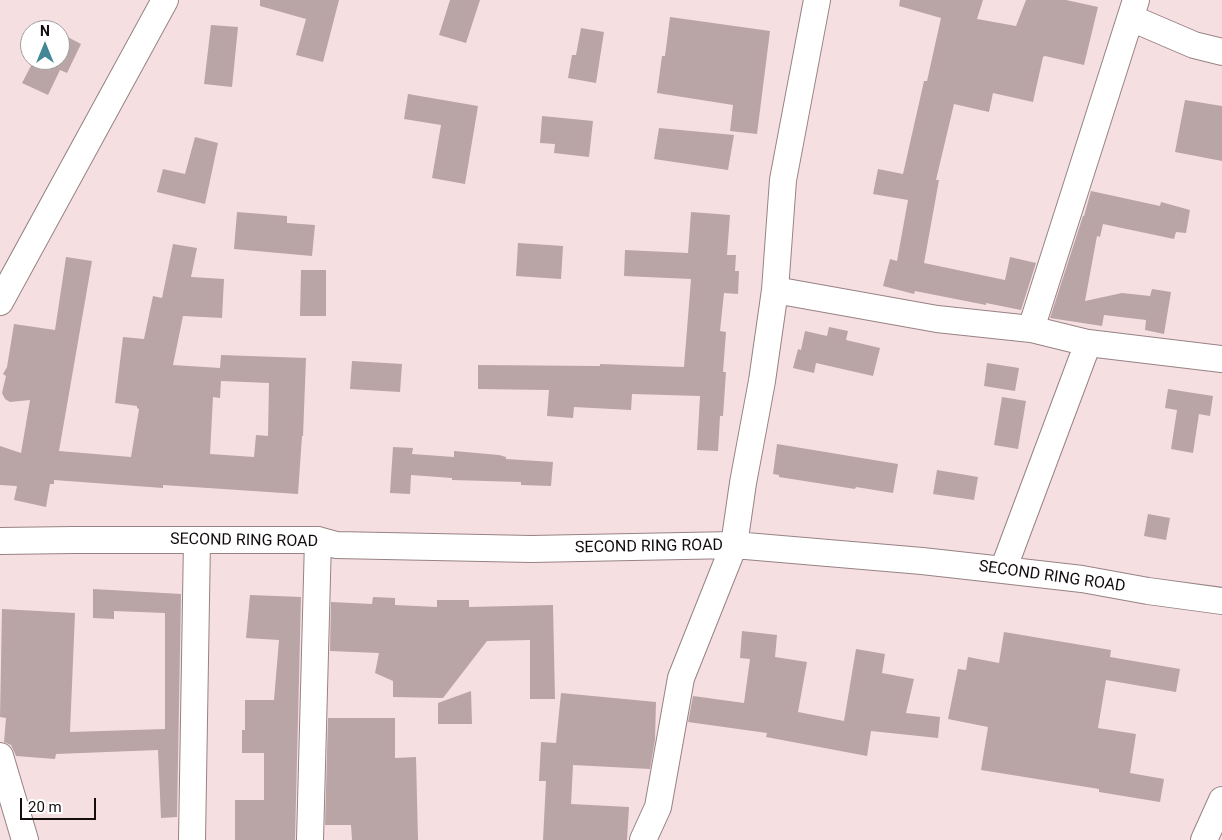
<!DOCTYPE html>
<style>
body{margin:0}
#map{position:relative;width:1222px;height:840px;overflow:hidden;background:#f6dfe1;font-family:Roboto,sans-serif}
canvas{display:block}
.north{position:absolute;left:20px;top:20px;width:50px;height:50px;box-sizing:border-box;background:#fff;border:1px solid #a19e9f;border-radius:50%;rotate:0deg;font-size:14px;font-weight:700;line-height:20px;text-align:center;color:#140d0e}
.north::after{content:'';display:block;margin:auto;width:18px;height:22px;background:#448797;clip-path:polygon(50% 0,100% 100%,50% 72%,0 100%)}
.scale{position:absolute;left:20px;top:798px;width:76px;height:22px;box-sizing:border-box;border:2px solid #140d0e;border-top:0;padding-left:6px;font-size:15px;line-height:18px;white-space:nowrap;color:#140d0e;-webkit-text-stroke:4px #fff;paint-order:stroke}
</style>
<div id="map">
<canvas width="1222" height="840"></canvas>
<div class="north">N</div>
<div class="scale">20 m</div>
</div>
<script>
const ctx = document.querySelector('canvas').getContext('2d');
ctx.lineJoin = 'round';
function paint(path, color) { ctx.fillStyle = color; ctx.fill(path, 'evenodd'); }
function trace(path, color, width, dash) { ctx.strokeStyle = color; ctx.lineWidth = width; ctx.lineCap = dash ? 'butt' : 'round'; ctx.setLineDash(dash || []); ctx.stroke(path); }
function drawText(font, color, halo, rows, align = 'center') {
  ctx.font = font + ' Roboto,sans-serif'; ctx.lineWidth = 5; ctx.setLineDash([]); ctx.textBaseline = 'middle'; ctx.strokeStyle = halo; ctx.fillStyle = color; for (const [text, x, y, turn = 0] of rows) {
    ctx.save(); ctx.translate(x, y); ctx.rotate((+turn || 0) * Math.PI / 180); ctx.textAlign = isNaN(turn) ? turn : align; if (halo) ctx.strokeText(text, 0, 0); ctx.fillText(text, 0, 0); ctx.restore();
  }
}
const building = new Path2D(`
 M 260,0 L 339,0 L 323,62 L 296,55 L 306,19 L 260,6 Z
 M 450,0 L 480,0 L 466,43 L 439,35 Z
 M 900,0 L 983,0 L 977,19 L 1016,26 L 1026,0 L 1066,0 L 1098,7 L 1084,65 L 1045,56 L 1043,57 L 1033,102 L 993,93 L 989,112 L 954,104 L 936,180 L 939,180 L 924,263 L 1005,280 L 1010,257 L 1036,263 L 1021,310 L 986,303 L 986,305 L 915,291 L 914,294 L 883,286 L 890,259 L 897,261 L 908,200 L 873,194 L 878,169 L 903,174 L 924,81 L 927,81 L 941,18 L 899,6 Z
 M 670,17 L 770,31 L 757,134 L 730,131 L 733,105 L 657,93 L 662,56 L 665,56 Z
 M 211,25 L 238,27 L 232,87 L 204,84 Z
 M 581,28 L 604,32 L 596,83 L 568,78 L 572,55 L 576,55 Z
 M 60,33 L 81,44 L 67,73 L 60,70 L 48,95 L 22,83 L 34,60 L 60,60 Z
 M 408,94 L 478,106 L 465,184 L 432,178 L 441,125 L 404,119 Z
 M 1185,100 L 1222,106 L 1222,161 L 1175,152 Z
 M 542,116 L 593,121 L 589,157 L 554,153 L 555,144 L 540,143 Z
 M 659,128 L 734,135 L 728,170 L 654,159 Z
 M 195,137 L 218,143 L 205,204 L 157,192 L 163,169 L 185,174 Z
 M 1091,191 L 1160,206 L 1161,202 L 1190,210 L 1186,233 L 1176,232 L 1174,239 L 1103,224 L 1100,237 L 1097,236 L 1085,301 L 1122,293 L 1150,296 L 1152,289 L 1171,292 L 1164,334 L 1145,330 L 1146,320 L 1104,315 L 1102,326 L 1050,318 L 1083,216 L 1084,216 Z
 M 237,212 L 287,216 L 287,223 L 315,225 L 312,256 L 234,249 Z
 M 691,212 L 730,215 L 727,255 L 736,255 L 735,271 L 739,271 L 738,294 L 724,293 L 720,331 L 726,332 L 723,372 L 726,372 L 723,416 L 720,416 L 718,451 L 697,450 L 700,396 L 632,394 L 631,410 L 574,407 L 573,418 L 547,416 L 549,390 L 478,389 L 478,365 L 600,366 L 600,364 L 684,367 L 691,279 L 624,276 L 625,250 L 688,253 Z
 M 518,243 L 563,246 L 561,279 L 516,276 Z
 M 173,244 L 197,248 L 191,277 L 224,279 L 222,318 L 183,316 L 173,365 L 220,368 L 221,355 L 306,358 L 303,436 L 302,436 L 298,494 L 163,485 L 163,488 L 54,480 L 54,484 L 50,484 L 46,507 L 14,500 L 17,486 L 0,485 L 0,446 L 21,453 L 30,400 L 10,402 L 5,399 L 2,393 L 6,376 L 3,374 L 7,367 L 14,324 L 55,330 L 66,257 L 92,261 L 59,451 L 131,457 L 139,409 L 137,408 L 137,406 L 115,403 L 123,337 L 144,339 L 153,296 L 162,298 ZM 221,381 L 269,383 L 268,436 L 256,435 L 254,457 L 210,454 L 213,397 L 220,398 Z
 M 301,270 L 326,270 L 326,316 L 300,316 Z
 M 829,327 L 848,331 L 846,340 L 880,348 L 873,376 L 816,363 L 814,373 L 793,368 L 798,349 L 801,350 L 805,331 L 827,336 Z
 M 352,361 L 402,364 L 400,392 L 350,389 Z
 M 987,363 L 1019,368 L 1015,391 L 984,386 Z
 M 1168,389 L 1213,396 L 1210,416 L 1199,414 L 1193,453 L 1171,449 L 1177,410 L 1165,408 Z
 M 1002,397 L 1026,401 L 1018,449 L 994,445 Z
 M 777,444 L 898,464 L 893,493 L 856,487 L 855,489 L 779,477 L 779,475 L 773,474 Z
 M 393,447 L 413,448 L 412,454 L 454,457 L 454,451 L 499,455 L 506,457 L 506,459 L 553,462 L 551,486 L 521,485 L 521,482 L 452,480 L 452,478 L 411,475 L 410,494 L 390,493 Z
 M 937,470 L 978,477 L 974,500 L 933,494 Z
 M 1148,514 L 1170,518 L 1166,540 L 1144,536 Z
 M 93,589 L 181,594 L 177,817 L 161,818 L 158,750 L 56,754 L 55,759 L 16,756 L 11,745 L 4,742 L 6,718 L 0,717 L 2,609 L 75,613 L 70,732 L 165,729 L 165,613 L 114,611 L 114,619 L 93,618 Z
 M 250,595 L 301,597 L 295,840 L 235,840 L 235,800 L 264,800 L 264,753 L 242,753 L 242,730 L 245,730 L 245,700 L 274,700 L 279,640 L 246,638 Z
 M 373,597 L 395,598 L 395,605 L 437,607 L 437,600 L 469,600 L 469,607 L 553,605 L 555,699 L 530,699 L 530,640 L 487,641 L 443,698 L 393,697 L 393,681 L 375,673 L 379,653 L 330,651 L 331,602 L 372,604 Z
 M 742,631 L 777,635 L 775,657 L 807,662 L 798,712 L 844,721 L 856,649 L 885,654 L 882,673 L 914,679 L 906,713 L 940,717 L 938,738 L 871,731 L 867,756 L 766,737 L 767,733 L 688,722 L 693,696 L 744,703 L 750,659 L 740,658 Z
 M 1004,632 L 1111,650 L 1110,657 L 1180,669 L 1176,692 L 1106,680 L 1098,728 L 1136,734 L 1130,773 L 1164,779 L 1160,802 L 1099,792 L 1099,789 L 981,770 L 988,727 L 948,719 L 958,669 L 966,670 L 968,657 L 999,663 Z
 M 471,691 L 472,724 L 438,724 L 438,703 Z
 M 561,693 L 656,702 L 655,740 L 650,769 L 573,765 L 571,804 L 629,807 L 627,840 L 543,840 L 546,781 L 539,781 L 541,742 L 556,743 Z
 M 328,718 L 395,718 L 395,758 L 416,757 L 418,840 L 352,840 L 351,825 L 325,825 Z`);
const minor = new Path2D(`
 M 1131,18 L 1194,45 L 1222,52
 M 775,290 L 937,319 L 1031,329 L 1088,343 L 1222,359
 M 0,302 L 165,0
 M 1031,329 L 1136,0
 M 0,541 L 73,540 L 318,540 L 336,545 L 531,549 L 734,545 L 922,561 L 1003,570 L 1082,579 L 1148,591 L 1222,601
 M 1003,570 L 1088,343
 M 0,756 L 25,840
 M 192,840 L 197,540
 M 310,840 L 318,540
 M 643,840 L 658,807 L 681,678 L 734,545 L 743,483 L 762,381 L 775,290 L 783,180 L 817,0
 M 1204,840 L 1222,800`);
const streetNames = [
 ["SECOND RING ROAD",244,541,1],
 ["SECOND RING ROAD",649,547,-1],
 ["SECOND RING ROAD",1052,577,8]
];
paint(building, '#b9a4a6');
trace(minor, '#978284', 28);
trace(minor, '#fff', 26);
drawText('16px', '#140d0e', '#fff', streetNames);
</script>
